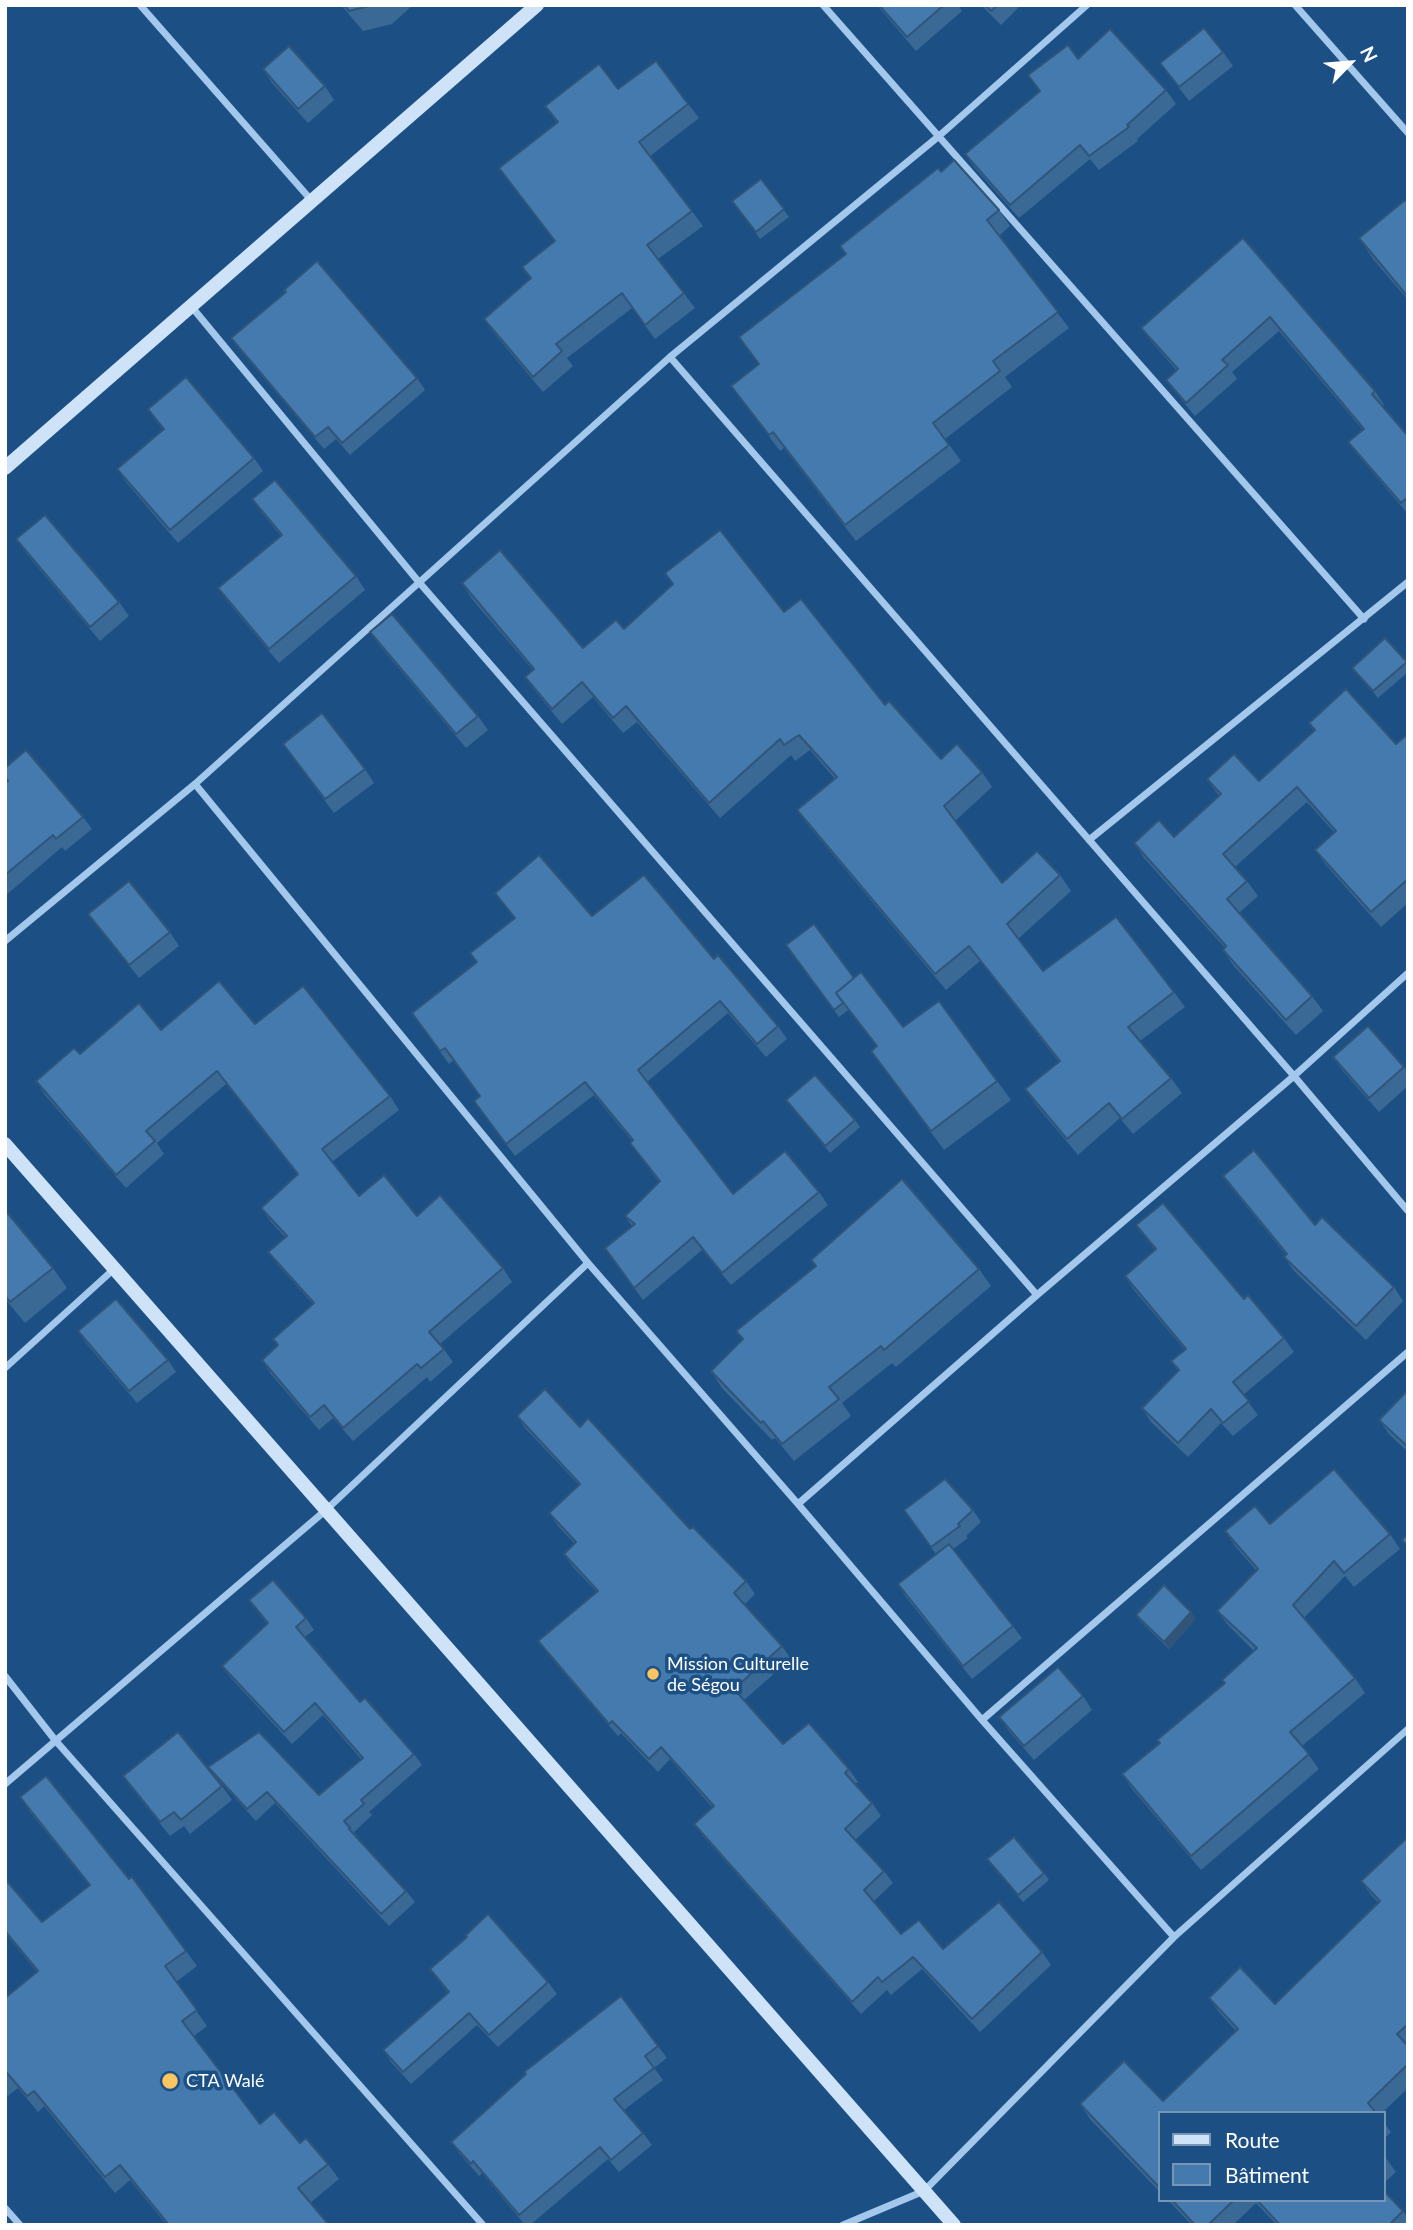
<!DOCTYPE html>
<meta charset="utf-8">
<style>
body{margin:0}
#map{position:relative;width:1413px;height:2230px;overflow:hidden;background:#1c5085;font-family:Lato,sans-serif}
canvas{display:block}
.frame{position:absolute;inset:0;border:7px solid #fff;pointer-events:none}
.legend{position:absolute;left:1158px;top:2111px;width:228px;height:91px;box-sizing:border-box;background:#1c5085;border:2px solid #7796b6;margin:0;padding:9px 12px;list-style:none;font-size:21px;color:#fff}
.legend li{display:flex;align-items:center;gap:14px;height:35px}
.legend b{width:35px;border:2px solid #7796b6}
.north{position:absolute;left:1315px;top:28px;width:70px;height:70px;-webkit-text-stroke:5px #1c5085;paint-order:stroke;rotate:65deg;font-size:19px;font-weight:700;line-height:28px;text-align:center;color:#fff}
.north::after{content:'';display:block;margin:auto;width:24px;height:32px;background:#fff;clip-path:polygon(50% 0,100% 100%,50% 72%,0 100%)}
</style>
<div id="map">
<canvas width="1413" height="2230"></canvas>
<div class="frame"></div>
<ul class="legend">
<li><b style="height:9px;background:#cfe3f8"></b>Route</li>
<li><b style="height:19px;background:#447aad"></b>Bâtiment</li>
</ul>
<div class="north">N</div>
</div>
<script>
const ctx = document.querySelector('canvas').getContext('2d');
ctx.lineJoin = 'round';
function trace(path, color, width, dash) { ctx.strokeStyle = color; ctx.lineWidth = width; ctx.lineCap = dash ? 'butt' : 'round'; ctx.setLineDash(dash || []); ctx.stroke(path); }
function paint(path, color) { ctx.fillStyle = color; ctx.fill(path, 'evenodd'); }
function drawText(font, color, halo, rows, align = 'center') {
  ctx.font = font + ' Lato,sans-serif'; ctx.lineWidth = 7; ctx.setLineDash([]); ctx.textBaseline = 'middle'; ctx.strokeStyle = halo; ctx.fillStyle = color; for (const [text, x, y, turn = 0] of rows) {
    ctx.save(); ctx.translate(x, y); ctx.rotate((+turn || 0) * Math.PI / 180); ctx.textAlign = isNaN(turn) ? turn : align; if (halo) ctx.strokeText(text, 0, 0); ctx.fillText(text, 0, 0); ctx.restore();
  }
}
const street = new Path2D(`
 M 140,5 L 312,201
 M 823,5 L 1364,619
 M 1295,5 L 1408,133
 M 191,306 L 418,581 L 1037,1295
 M 670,357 L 1294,1076 L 1408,1211
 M 195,784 L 588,1263 L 798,1504 L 982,1720 L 1174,1937
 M 1089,840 L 1408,582
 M 5,941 L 195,784 L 670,357 L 939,136 L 1087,5
 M 5,1368 L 114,1269
 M 798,1504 L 1037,1295 L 1294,1076 L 1408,973
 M 5,1676 L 55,1740 L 483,2225
 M 982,1720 L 1408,1352
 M 5,1784 L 326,1510 L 588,1263
 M 5,2208 L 20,2225
 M 843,2225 L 924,2191 L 1174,1937 L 1408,1729`);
const secondary = new Path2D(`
 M 5,468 L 537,5
 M 5,1144 L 954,2225`);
const wall = new Path2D(`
 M 341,5 L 413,5 L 392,24 L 363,31 Z
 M 877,5 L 958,5 L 962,11 L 916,51 Z
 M 981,5 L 1021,5 L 1001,25 Z
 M 1223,52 L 1233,66 L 1189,101 L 1160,63 Z
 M 1078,59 L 1166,90 L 1176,104 L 1137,139 L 1138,141 L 1099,170 L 1090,159 L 1019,218 L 975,168 L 965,154 L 1040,91 L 1028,75 Z
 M 263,69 L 325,86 L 334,100 L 308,123 L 272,83 Z
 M 618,89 L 688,104 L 699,118 L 650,156 L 703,226 L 658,259 L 695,308 L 655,339 L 632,308 L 567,358 L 573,366 L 543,392 L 494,333 L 484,319 L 530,278 L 522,267 L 555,241 L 499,168 L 557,123 L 545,106 Z
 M 941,172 L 999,210 L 1010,226 L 999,236 L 1069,328 L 1005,377 L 1012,387 L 945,439 L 961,461 L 856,541 L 784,448 L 780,451 L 731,386 L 758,364 L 739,337 L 846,255 Z
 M 761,179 L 789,217 L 760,239 L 732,201 Z
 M 1408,204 L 1408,300 L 1373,259 L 1359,238 Z
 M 1243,238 L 1375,391 L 1384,405 L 1382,406 L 1408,436 L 1408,514 L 1358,455 L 1348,442 L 1363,430 L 1279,331 L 1232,372 L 1237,379 L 1195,416 L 1176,393 L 1166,380 L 1177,371 L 1151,341 L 1141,328 Z
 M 231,338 L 417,378 L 425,390 L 350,455 L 336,439 L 324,449 L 240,350 Z
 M 148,409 L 254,458 L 263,471 L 178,543 L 126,482 L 117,469 L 163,430 Z
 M 252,499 L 356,576 L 365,590 L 279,663 L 228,602 L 218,588 L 281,536 L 262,513 Z
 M 16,539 L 119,602 L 129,616 L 100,641 L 26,553 Z
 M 665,573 L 784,612 L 941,759 L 982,772 L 992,787 L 955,821 L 1002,883 L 1060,875 L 1071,891 L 1018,939 L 1043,971 L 1174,992 L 1185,1007 L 1140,1041 L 1171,1078 L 1182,1093 L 1133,1134 L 1120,1118 L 1078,1155 L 1036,1105 L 1025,1089 L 1059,1062 L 980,961 L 946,990 L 808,825 L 797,810 L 835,779 L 810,750 L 795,761 L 791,755 L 720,818 L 637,722 L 623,733 L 593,697 L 562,724 L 536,692 L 525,677 L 533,670 L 472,599 L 462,583 L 583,648 L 624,629 L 673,584 Z
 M 370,632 L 478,716 L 488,730 L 466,748 L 380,646 Z
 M 1385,638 L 1408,664 L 1408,672 L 1378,698 L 1352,668 Z
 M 1309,723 L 1396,744 L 1408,734 L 1408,903 L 1381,927 L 1326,865 L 1315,850 L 1335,833 L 1307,802 L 1235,867 L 1247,881 L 1258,896 L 1239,913 L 1312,996 L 1323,1011 L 1296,1035 L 1233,965 L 1223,950 L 1225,948 L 1144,858 L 1134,843 L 1174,837 L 1219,796 L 1207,779 L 1259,781 L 1314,731 Z
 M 283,744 L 365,769 L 374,783 L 334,813 Z
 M 5,768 L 83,817 L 92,829 L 65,851 L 62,847 L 5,896 L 5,783 L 7,782 L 5,780 Z
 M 495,893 L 592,916 L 714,959 L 778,1026 L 787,1039 L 766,1057 L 728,1013 L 647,1082 L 733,1194 L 819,1192 L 828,1205 L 731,1285 L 702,1250 L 643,1300 L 605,1248 L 632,1226 L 625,1216 L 659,1182 L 630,1143 L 632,1141 L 594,1095 L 515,1156 L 474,1101 L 480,1096 L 454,1060 L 449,1064 L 412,1013 L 476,962 L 514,918 Z
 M 88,914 L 170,932 L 179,946 L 139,978 Z
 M 786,945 L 854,978 L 903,1027 L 997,1081 L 1011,1100 L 944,1150 L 871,1051 L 877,1047 L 848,1010 L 839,1017 Z
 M 255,1024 L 390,1096 L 399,1110 L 332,1162 L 359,1196 L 417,1216 L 503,1268 L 512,1282 L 440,1344 L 453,1362 L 430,1382 L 427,1377 L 353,1441 L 333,1418 L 319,1430 L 271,1374 L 262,1360 L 278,1346 L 273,1339 L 313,1304 L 278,1265 L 268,1252 L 285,1237 L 271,1222 L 261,1208 L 297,1174 L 226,1084 L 157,1143 L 164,1154 L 126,1188 L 45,1095 L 36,1081 L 80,1054 L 161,1030 Z
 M 1333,1057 L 1404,1067 L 1408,1072 L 1408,1086 L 1379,1112 L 1343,1071 Z
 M 786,1100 L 855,1120 L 860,1127 L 830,1153 Z
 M 1223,1176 L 1315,1225 L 1394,1287 L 1403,1301 L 1366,1340 L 1294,1271 L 1284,1257 L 1286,1255 L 1233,1190 Z
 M 5,1210 L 53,1268 L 67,1288 L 25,1323 L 5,1299 Z
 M 1136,1225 L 1244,1299 L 1284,1338 L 1294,1352 L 1243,1395 L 1258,1415 L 1233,1436 L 1221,1423 L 1188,1457 L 1151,1422 L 1142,1408 L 1178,1371 L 1171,1361 L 1185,1350 L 1134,1290 L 1125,1276 L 1155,1250 Z
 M 811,1260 L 979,1269 L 991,1286 L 896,1367 L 892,1363 L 842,1403 L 851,1416 L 794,1461 L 775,1438 L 772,1440 L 722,1388 L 711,1371 L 742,1340 L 736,1331 L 816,1267 Z
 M 78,1331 L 168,1360 L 176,1372 L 137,1403 L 86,1343 Z
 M 1408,1390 L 1408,1452 L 1389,1434 L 1379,1420 Z
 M 517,1416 L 580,1427 L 746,1581 L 755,1594 L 744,1605 L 782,1646 L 791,1659 L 744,1700 L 783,1744 L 849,1769 L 858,1782 L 855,1784 L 872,1803 L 881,1816 L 855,1840 L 884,1871 L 893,1883 L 874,1901 L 901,1934 L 943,1949 L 1042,1952 L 1051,1965 L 980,2032 L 922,1969 L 891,1995 L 887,1990 L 861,2014 L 703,1836 L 694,1824 L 712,1807 L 670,1759 L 658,1772 L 621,1733 L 618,1736 L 547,1653 L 538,1641 L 597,1592 L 573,1567 L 564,1554 L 575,1544 L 558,1526 L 549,1513 L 579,1485 L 525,1428 Z
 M 973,1510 L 981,1522 L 966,1536 L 968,1538 L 953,1549 L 1022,1638 L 972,1679 L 906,1597 L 898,1584 L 936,1554 L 912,1522 Z
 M 1270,1524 L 1390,1534 L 1400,1549 L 1354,1587 L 1345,1576 L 1304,1618 L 1355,1678 L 1365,1693 L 1302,1746 L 1319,1769 L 1201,1870 L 1132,1789 L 1122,1774 L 1159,1743 L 1224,1684 L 1254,1651 L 1228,1625 L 1217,1611 L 1256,1570 L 1235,1546 L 1225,1531 Z
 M 249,1600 L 306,1618 L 314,1630 L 305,1637 L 360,1702 L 414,1754 L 422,1765 L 369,1812 L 372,1815 L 354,1832 L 359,1839 L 406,1891 L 415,1902 L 389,1926 L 275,1803 L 256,1821 L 217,1778 L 208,1767 L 319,1795 L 361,1759 L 323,1715 L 292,1744 L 230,1677 L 222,1666 L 267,1624 Z
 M 1136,1615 L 1196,1619 L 1169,1649 L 1141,1622 Z
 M 1083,1696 L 1092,1710 L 1034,1760 L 1009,1731 L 999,1717 Z
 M 123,1776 L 222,1786 L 232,1800 L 190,1834 L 184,1826 L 170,1836 L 133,1790 Z
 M 20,1797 L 186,1951 L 197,1966 L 176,1982 L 207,2026 L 194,2036 L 260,2124 L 300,2143 L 328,2164 L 339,2179 L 310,2203 L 329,2225 L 167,2225 L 130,2180 L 115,2193 L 44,2106 L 38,2112 L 18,2088 L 8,2096 L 5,2092 L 5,1998 L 37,1972 L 5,1933 L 5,1879 L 42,1922 L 89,1885 L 31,1813 Z
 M 1408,1837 L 1408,2088 L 1382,2113 L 1159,2113 L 1159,2191 L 1090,2119 L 1080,2104 L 1163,2101 L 1236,2031 L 1219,2012 L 1209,1998 L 1275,2004 L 1379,1903 L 1371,1895 L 1361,1881 Z
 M 987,1859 L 1044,1873 L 1049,1880 L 1023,1902 Z
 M 430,1969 L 548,1982 L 557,1994 L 498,2047 L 477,2025 L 411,2084 L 391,2062 L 383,2050 L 448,1993 Z
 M 658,2046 L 667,2058 L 654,2068 L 663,2080 L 624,2110 L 643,2133 L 652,2145 L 619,2172 L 608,2159 L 530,2225 L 525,2225 L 482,2173 L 479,2176 L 460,2154 L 451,2142 Z
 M 1383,2121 L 1391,2132 L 1383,2140 Z
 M 1383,2154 L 1396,2172 L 1383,2184 Z
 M 1168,2200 L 1383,2200 L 1403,2211 L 1408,2218 L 1408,2225 L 1277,2225 L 1256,2203 L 1233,2225 L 1192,2225 Z`);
const shadedWall = new Path2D(`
 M 1191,1612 L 1196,1619 L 1169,1649 L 1164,1642 Z`);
const building = new Path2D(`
 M 344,5 L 373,5 L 349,11 Z
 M 879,5 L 944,5 L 907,37 Z
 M 985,5 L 998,5 L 991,11 Z
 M 1204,28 L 1223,52 L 1179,87 L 1160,63 Z
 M 1110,29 L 1166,90 L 1127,125 L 1129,127 L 1089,156 L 1080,145 L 1010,205 L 965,154 L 1040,91 L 1028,75 L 1068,45 L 1078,59 Z
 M 289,46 L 325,86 L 298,109 L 263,69 Z
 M 656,61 L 688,104 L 639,142 L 692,211 L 647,245 L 684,293 L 645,325 L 622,293 L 556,344 L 562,351 L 533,377 L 484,319 L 531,278 L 522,267 L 555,241 L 499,168 L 558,122 L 545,106 L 599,64 L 618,89 Z
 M 954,160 L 999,210 L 987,220 L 1058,312 L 993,361 L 1000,371 L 933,423 L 949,445 L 845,525 L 773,432 L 769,435 L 731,386 L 759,364 L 739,337 L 846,254 L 840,246 L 938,168 L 941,172 Z
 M 761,179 L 784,209 L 756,232 L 732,201 Z
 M 1405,200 L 1408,204 L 1408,297 L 1359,238 Z
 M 1243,238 L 1375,391 L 1372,394 L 1408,436 L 1408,497 L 1401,503 L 1348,442 L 1364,429 L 1270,317 L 1222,360 L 1228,365 L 1186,403 L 1166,380 L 1178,369 L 1141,328 Z
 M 317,261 L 417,378 L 342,443 L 328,427 L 315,437 L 231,338 L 286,292 L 284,290 Z
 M 186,377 L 254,458 L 170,530 L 117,469 L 164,429 L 148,409 Z
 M 275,480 L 356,576 L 269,649 L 218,588 L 282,535 L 252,499 Z
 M 45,515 L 119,602 L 90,627 L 16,539 Z
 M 720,530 L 784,612 L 801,599 L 885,705 L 889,701 L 941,759 L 957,744 L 982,772 L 944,806 L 1002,883 L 1037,851 L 1060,875 L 1007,924 L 1043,971 L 1116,917 L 1174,992 L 1128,1027 L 1171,1078 L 1122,1119 L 1109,1103 L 1067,1139 L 1025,1089 L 1060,1061 L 969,946 L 935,974 L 797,810 L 837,777 L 799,735 L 784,745 L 780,739 L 709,803 L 626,706 L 613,718 L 582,682 L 552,709 L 525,677 L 534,669 L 462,583 L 500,550 L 583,648 L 616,620 L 624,629 L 673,584 L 665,573 Z
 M 392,614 L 478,716 L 456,734 L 370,632 Z
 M 1385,638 L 1407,662 L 1373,691 L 1352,668 Z
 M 1346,689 L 1396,744 L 1408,734 L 1408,879 L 1371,912 L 1315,850 L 1336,831 L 1297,787 L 1223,854 L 1247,881 L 1227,899 L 1312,996 L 1286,1020 L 1223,950 L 1226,946 L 1134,843 L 1159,820 L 1174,837 L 1221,794 L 1207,779 L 1234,754 L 1259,781 L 1315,730 L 1309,723 Z
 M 322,713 L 365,769 L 325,799 L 283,744 Z
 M 26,750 L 83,817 L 56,839 L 53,835 L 5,875 L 5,783 L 8,781 L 5,778 L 5,768 Z
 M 539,855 L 592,916 L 644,875 L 714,959 L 718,955 L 778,1026 L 757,1044 L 720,1001 L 638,1070 L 733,1194 L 785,1151 L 819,1192 L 722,1273 L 693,1237 L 634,1288 L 605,1248 L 635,1224 L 625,1216 L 660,1181 L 630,1143 L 633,1140 L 585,1082 L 506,1144 L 474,1101 L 480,1096 L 445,1048 L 440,1051 L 412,1013 L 477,962 L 470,953 L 515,918 L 495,893 Z
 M 129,881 L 170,932 L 129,965 L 88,914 Z
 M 814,924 L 854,978 L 836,993 L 843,1003 L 834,1010 L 786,945 Z
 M 861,972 L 903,1027 L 939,1001 L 997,1081 L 931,1131 L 871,1051 L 877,1046 L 836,993 Z
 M 219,981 L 255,1024 L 303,986 L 390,1096 L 322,1149 L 359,1196 L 384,1175 L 417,1216 L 440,1195 L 503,1268 L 429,1332 L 444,1349 L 421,1368 L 417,1364 L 343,1428 L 324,1405 L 310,1417 L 262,1360 L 278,1345 L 273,1339 L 314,1303 L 268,1252 L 287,1236 L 261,1208 L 298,1174 L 217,1071 L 146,1131 L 155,1141 L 116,1175 L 36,1081 L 74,1048 L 80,1054 L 139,1003 L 161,1030 Z
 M 1368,1026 L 1404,1067 L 1369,1098 L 1333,1057 Z
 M 815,1075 L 855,1120 L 825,1146 L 786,1100 Z
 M 1254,1150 L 1315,1225 L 1322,1217 L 1394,1287 L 1356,1326 L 1284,1257 L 1287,1254 L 1223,1176 Z
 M 902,1179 L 979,1269 L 884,1350 L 881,1346 L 829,1387 L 839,1399 L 782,1444 L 763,1421 L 761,1423 L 711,1371 L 743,1339 L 736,1331 L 816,1266 L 811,1260 Z
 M 1163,1203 L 1244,1299 L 1248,1295 L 1284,1338 L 1233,1382 L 1249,1401 L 1223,1423 L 1211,1409 L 1178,1443 L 1142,1408 L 1179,1370 L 1171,1361 L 1186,1349 L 1125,1276 L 1156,1249 L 1136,1225 Z
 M 5,1210 L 53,1268 L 10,1302 L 5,1296 Z
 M 116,1299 L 168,1360 L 129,1391 L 78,1331 Z
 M 545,1389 L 580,1427 L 588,1418 L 690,1529 L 693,1527 L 746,1581 L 734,1593 L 782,1646 L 734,1689 L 783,1744 L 809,1723 L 849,1769 L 845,1773 L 872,1803 L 845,1829 L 884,1871 L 864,1890 L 901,1934 L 919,1920 L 943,1949 L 999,1902 L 1042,1952 L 972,2019 L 913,1957 L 882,1982 L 878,1977 L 852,2002 L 694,1824 L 714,1806 L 661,1747 L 649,1759 L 612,1721 L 609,1724 L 538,1641 L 598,1591 L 564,1554 L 576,1542 L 549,1513 L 580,1484 L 517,1416 Z
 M 1408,1390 L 1408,1447 L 1379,1420 Z
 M 1334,1469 L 1390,1534 L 1344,1573 L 1334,1561 L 1293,1605 L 1355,1678 L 1290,1732 L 1309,1754 L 1191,1856 L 1122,1774 L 1160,1743 L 1157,1740 L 1225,1683 L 1222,1680 L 1257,1648 L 1217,1611 L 1258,1569 L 1225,1531 L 1255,1506 L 1270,1524 Z
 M 945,1479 L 973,1510 L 958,1524 L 960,1526 L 931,1547 L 904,1510 Z
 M 1408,1534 L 1408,1546 L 1402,1540 Z
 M 949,1544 L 1013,1626 L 963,1666 L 898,1584 Z
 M 273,1580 L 306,1618 L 296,1627 L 360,1702 L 365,1698 L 414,1754 L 361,1800 L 364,1804 L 344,1821 L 350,1828 L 349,1829 L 406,1891 L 381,1914 L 267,1792 L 247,1809 L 208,1767 L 259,1732 L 319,1795 L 363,1758 L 315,1703 L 284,1732 L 222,1666 L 268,1623 L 249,1600 Z
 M 1164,1585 L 1191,1612 L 1164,1642 L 1136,1615 Z
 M 1058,1667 L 1083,1696 L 1024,1746 L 999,1717 Z
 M 178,1732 L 222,1786 L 181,1820 L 174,1812 L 160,1822 L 123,1776 Z
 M 46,1776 L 129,1879 L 132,1877 L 186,1951 L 165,1966 L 197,2010 L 182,2021 L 260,2124 L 274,2112 L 300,2143 L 306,2138 L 328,2164 L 298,2188 L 329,2225 L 169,2225 L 120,2165 L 105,2177 L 34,2091 L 27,2096 L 7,2073 L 5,2074 L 5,1998 L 38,1971 L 5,1931 L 5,1879 L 42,1922 L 90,1885 L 20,1797 Z
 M 1014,1837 L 1044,1873 L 1018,1895 L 987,1859 Z
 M 1408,1837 L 1408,2024 L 1397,2034 L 1408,2046 L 1408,2064 L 1368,2103 L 1376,2113 L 1159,2113 L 1159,2187 L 1080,2104 L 1124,2061 L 1163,2101 L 1238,2029 L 1209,1998 L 1240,1967 L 1275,2004 L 1380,1901 L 1361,1881 Z
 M 488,1914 L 548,1982 L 489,2035 L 469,2013 L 403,2072 L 383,2050 L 449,1992 L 430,1969 L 467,1937 L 466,1935 Z
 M 621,1996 L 658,2046 L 645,2056 L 654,2068 L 614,2099 L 643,2133 L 611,2160 L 600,2147 L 519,2215 L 473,2161 L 471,2164 L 451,2142 L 526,2074 L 524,2072 Z
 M 1383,2190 L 1403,2211 L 1389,2225 L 1280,2225 L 1257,2200 L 1383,2200 Z
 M 1172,2200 L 1234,2200 L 1208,2225 L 1195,2225 Z`);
const markers = [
 [653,1674,7,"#fbc561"],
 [170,2081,9,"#fbc561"]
];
const poiNames = [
 ["Mission Culturelle",667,1664],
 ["de Ségou",667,1685],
 ["CTA Walé",186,2081]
];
trace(street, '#a3c8eb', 7);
trace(secondary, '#cfe3f8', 14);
paint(wall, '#3a6995');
paint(shadedWall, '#305579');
paint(building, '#447aad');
trace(building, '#305579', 2);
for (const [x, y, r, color] of markers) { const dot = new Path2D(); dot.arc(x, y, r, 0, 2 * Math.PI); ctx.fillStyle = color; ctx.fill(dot); trace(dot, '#1c5085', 2.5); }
drawText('18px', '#fff', '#1c5085', poiNames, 'left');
</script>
